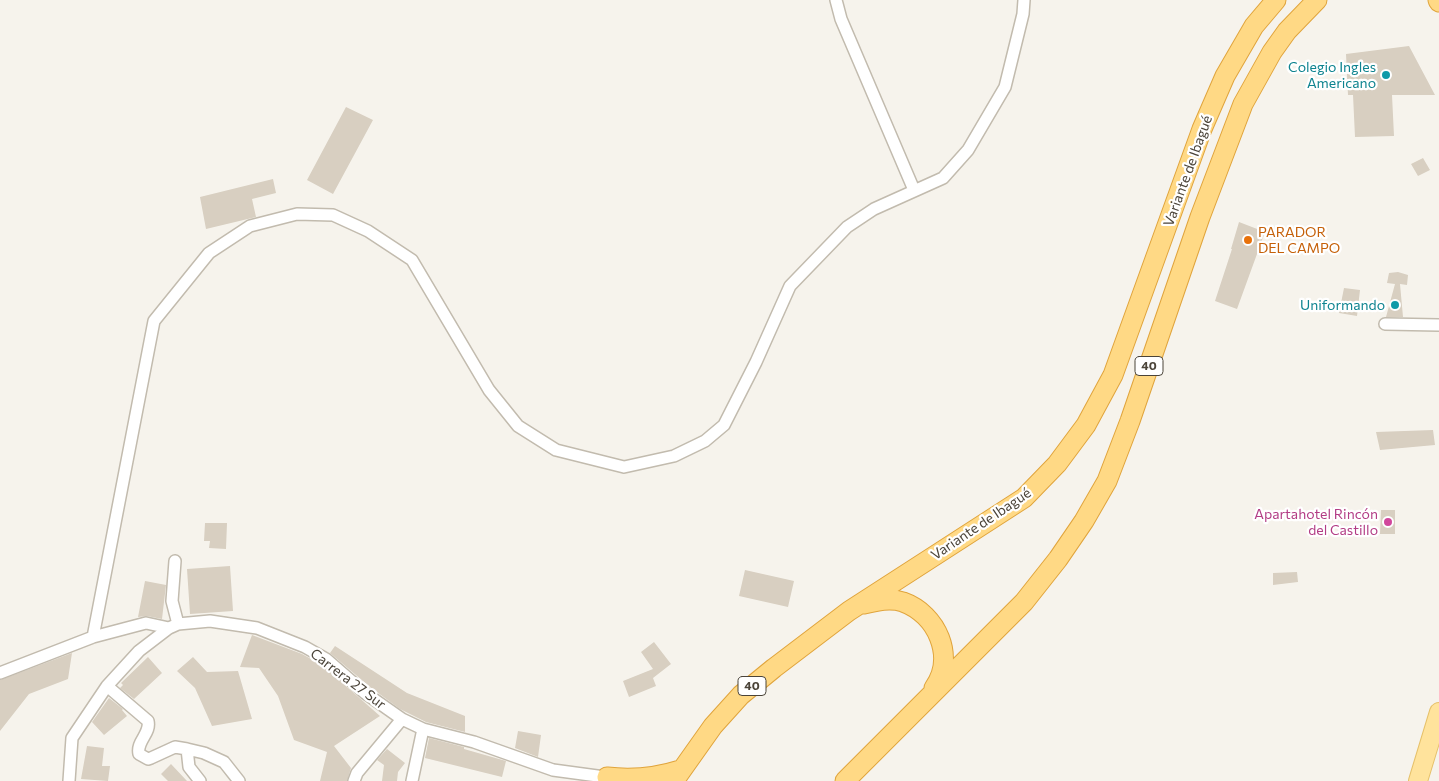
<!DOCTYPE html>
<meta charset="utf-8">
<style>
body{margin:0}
canvas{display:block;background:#f6f3ec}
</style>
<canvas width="1439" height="781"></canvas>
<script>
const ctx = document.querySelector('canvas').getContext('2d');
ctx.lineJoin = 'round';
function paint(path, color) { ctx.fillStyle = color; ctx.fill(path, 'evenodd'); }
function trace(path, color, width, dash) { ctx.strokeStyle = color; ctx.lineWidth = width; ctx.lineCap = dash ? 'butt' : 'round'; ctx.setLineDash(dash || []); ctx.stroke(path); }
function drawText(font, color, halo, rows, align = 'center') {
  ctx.font = font + ' Commissioner,sans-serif'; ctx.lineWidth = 4.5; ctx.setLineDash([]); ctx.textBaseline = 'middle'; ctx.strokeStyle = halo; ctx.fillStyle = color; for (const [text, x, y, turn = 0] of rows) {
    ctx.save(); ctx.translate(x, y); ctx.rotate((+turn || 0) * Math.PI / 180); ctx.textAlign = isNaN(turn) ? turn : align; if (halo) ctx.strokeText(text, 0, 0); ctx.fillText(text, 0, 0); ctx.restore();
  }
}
const building = new Path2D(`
 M 1409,46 L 1435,95 L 1392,95 L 1394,136 L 1355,137 L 1353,95 L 1348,95 L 1346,54 Z
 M 346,107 L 373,120 L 333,194 L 307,180 Z
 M 1423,158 L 1430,170 L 1418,176 L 1411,164 Z
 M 273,179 L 276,193 L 252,199 L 256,217 L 206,229 L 200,197 Z
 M 1239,222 L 1265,232 L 1237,309 L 1215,301 L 1232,249 L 1231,249 Z
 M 1398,272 L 1408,275 L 1407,285 L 1400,284 L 1403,317 L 1386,317 L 1395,284 L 1387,283 L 1389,273 Z
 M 1344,288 L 1360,290 L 1357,316 L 1339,313 Z
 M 1433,430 L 1435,445 L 1380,450 L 1376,432 Z
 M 1381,510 L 1395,510 L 1395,534 L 1380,534 Z
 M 205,523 L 227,523 L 226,549 L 209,548 L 210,541 L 204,541 Z
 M 230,566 L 233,611 L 190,614 L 187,569 Z
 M 745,570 L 794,581 L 788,607 L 739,596 Z
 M 1297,572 L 1298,582 L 1273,585 L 1273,573 Z
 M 145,581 L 166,585 L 162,619 L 147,616 L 138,617 Z
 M 252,635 L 302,654 L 322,665 L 380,716 L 334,746 L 351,768 L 347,781 L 320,781 L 327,752 L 294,740 L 278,696 L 259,668 L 240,667 Z
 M 654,642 L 671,664 L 653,678 L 656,686 L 629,697 L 623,681 L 653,669 L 641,652 Z
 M 335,646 L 407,693 L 465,716 L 465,732 L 426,722 L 400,709 L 370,687 L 330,653 Z
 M 72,653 L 68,679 L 29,694 L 0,731 L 0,680 Z
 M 148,657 L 162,673 L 134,699 L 120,688 L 123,685 L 121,683 Z
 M 193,657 L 207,672 L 238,671 L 252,719 L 212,726 L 195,688 L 177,671 Z
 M 109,698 L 123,709 L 122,710 L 127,716 L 104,735 L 92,722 Z
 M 518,731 L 541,735 L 538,757 L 515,748 Z
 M 429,738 L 464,747 L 464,749 L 506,761 L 502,777 L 425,758 Z
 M 87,746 L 104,748 L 102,766 L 110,766 L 108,781 L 81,779 Z
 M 387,749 L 405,763 L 398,772 L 397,781 L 382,781 L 384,765 L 377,760 Z
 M 171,764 L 187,781 L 168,781 L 161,774 Z`);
const minor = new Path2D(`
 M 836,0 L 841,19 L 914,190
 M 1385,324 L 1439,325
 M 175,561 L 172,601 L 178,624
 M 93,637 L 154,321 L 209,253 L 250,226 L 297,214 L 333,215 L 368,231 L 412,260 L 489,390 L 518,426 L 556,450 L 624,467 L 674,456 L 705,441 L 724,425 L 756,362 L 790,286 L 847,227 L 874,209 L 943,178 L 968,150 L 1005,87 L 1023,14 L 1024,0
 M 0,673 L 93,637 L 146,623 L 169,628
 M 107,686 L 148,721 C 151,734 136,741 139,754 L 148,759 L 151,758 L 175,747 L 187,749 L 204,753 L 224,762 L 239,781
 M 187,749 L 189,767 L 200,781
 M 69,781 L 72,738 L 107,686 L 139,651 L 169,628 L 178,624 L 210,621 L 257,628 L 305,647 L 326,659 L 365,693 L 402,719 L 423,729 L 474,742 L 553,770 L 612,778
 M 354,781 L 357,773 L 402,719
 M 412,781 L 423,729`);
const primary = new Path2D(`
 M 1418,781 L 1439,712`);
const trunk = new Path2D(`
 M 1438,0 L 1439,2
 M 864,604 C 877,601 890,598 903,602 C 937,614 956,657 934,688
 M 607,777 C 633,780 655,778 680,770
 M 674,781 L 713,726 L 741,695 L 774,668 L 849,611 L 1024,498 L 1057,464 L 1086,425 L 1113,375 L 1202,129 L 1225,76 L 1254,26 L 1276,0
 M 845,781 L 1024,602 L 1058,559 L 1084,521 L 1107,481 L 1130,421 L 1200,217 L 1243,104 L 1272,52 L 1287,31 L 1317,0`);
const markers = [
 [1386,75,5,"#0f9aa8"],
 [1248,240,5,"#e8710a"],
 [1395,305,5,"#0f9aa8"],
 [1388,522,5,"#d1479c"]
];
const shields = [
 [1149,366,28],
 [752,686,28]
];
const shieldNames = [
 ["40",1149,366],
 ["40",752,686]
];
const cultureNames = [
 ["Colegio Ingles",1376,67],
 ["Americano",1376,83],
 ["Uniformando",1385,305]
];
const streetNames = [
 ["Variante de Ibagué",1188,171,-70],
 ["Variante de Ibagué",981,524,-34],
 ["Carrera 27 Sur",348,679,37]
];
const foodNames = [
 ["PARADOR",1258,232],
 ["DEL CAMPO",1258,248]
];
const hotelNames = [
 ["Apartahotel Rincón",1378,514],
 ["del Castillo",1378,530]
];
paint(building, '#d8cfc1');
trace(minor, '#c2bbae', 14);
trace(primary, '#e6c16a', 20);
trace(trunk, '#e0a43c', 21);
trace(minor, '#fff', 11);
trace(primary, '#ffe39c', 18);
trace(trunk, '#ffd985', 19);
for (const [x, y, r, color] of markers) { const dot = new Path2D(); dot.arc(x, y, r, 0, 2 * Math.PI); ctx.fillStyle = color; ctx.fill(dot); trace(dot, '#fff', 2); }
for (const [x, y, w] of shields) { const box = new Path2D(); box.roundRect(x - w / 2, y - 9.5, w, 19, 4); ctx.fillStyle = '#fff'; ctx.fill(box); trace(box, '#4b4439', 1); }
drawText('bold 12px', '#4b4439', null, shieldNames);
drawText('14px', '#0d838f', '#fff', cultureNames, 'right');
drawText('14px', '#4b4439', '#fff', streetNames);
drawText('14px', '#c56008', '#fff', foodNames, 'left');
drawText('14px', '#b23c85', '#fff', hotelNames, 'right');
</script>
